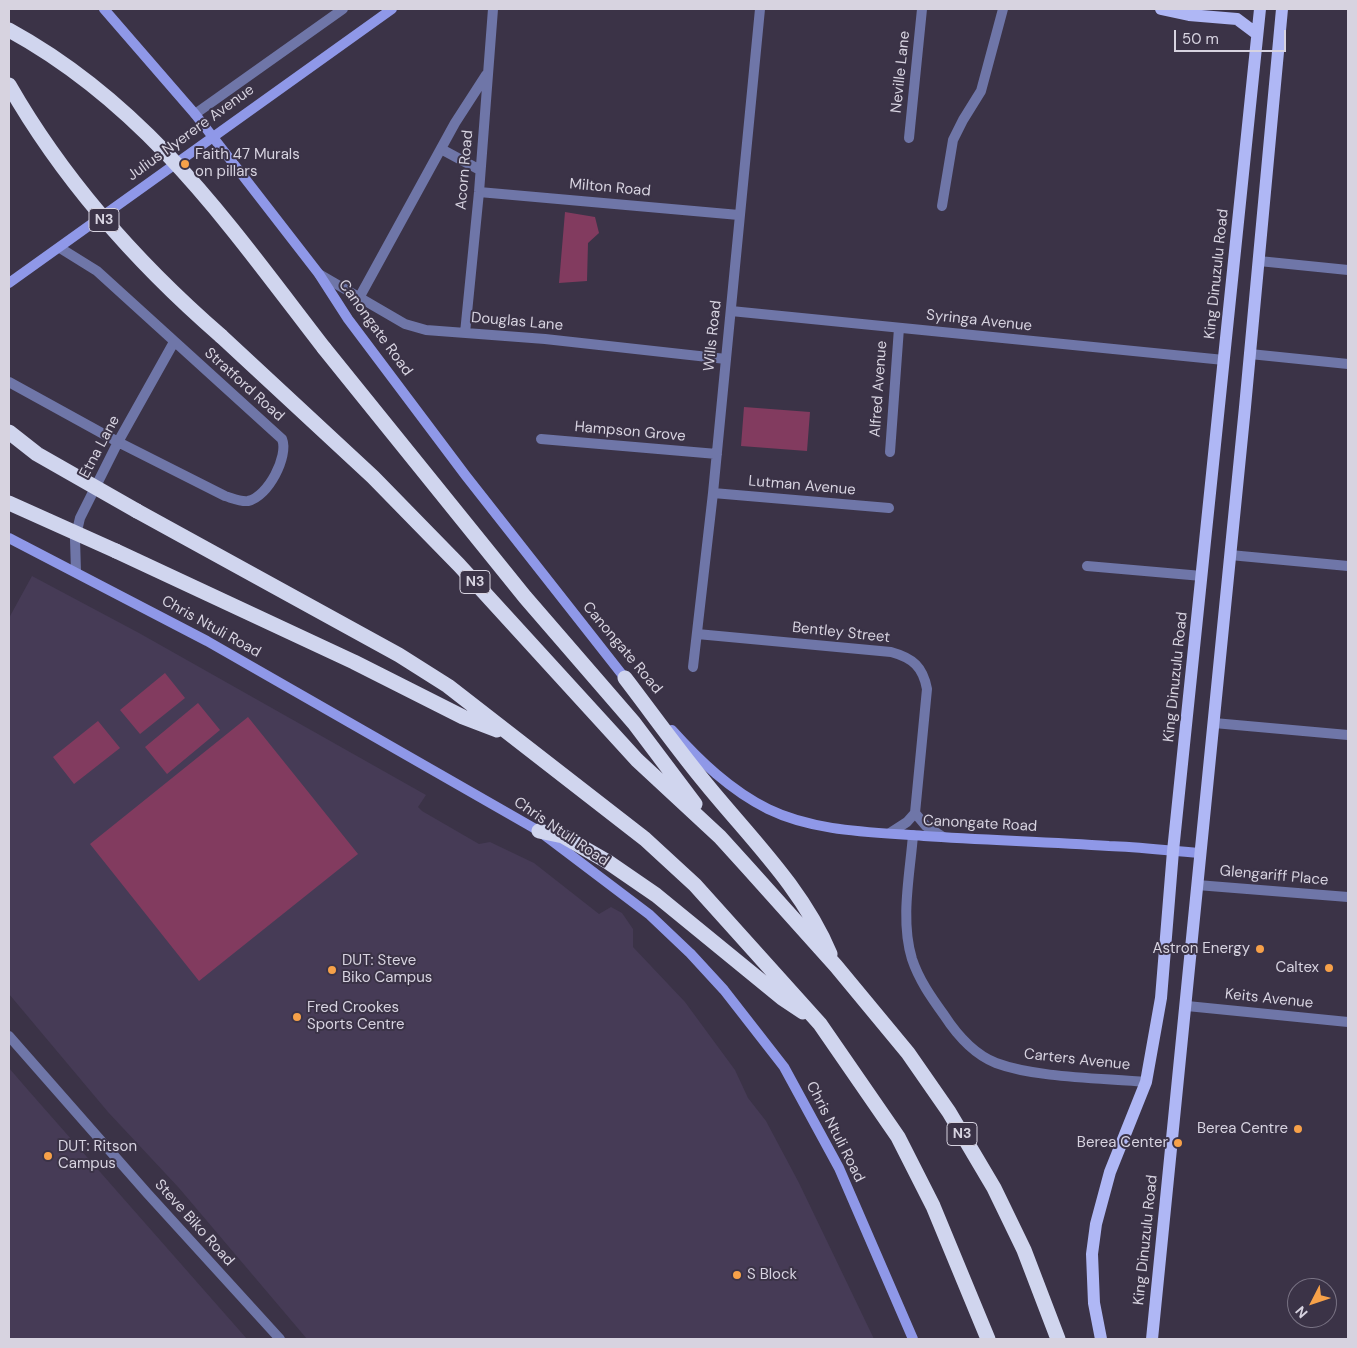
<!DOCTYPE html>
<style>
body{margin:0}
#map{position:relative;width:1357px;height:1348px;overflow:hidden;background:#3b3347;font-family:"DM Sans",sans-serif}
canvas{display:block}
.frame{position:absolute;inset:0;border:10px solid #d7d3e0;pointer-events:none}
.north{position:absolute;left:1287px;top:1278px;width:50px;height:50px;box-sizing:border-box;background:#3b3347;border:1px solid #797384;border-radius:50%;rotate:229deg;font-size:14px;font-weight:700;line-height:20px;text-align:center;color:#d7d3e0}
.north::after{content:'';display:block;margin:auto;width:18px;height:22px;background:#f7a149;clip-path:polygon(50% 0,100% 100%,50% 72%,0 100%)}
.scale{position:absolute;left:1174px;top:30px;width:112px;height:22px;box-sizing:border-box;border:2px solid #d7d3e0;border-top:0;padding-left:6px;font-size:15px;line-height:18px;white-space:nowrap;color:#d7d3e0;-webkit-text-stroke:4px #3b3347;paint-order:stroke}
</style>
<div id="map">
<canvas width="1357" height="1348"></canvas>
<div class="frame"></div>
<div class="north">N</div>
<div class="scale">50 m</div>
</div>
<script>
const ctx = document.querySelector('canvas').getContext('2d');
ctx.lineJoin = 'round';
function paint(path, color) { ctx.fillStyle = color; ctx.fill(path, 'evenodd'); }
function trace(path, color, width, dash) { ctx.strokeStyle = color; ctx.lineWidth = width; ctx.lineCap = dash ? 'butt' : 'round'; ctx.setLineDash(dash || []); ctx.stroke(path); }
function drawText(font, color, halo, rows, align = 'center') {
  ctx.font = font + ' "DM Sans",sans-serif'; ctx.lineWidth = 4; ctx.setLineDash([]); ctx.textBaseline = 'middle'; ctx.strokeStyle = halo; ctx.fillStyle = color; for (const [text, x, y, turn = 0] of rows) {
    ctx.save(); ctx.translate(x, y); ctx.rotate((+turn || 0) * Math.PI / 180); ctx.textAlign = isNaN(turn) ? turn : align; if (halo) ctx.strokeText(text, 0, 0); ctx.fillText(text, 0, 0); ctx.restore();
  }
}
const built = new Path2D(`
 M 32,576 L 139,633 L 426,795 L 418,807 L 422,811 L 479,844 L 490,842 L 534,863 L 599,914 L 611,907 L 622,913 L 633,929 L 633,947 L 685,1002 L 735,1070 L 748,1098 L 766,1121 L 799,1183 L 874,1339 L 307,1339 L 179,1188 L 108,1112 L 9,994 L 9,618 Z
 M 9,1068 L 28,1090 L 247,1339 L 9,1339 Z`);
const green = new Path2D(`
 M 565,212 L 595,217 L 599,233 L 588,243 L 587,281 L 559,283 Z
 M 744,407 L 810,412 L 807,451 L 741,446 Z
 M 165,673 L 185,698 L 140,734 L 120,710 Z
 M 198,703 L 220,730 L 167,774 L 145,747 Z
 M 248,717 L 358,854 L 199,981 L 90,844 Z
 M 98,721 L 120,748 L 74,784 L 53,757 Z`);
const street = new Path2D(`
 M 195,114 L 343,9
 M 909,138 L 922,9
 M 441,149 L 480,170
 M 479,192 L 739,215
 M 942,206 L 953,140 L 963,120 L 981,91 L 1003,9
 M 1259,261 L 1348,270
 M 319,274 L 405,324 L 426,330 L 545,339 L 726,359
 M 359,298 L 455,123 L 486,75
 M 731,311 L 1224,360
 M 465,333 L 479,192 L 493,9
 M 1250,354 L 1348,364
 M 9,382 L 118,442 L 225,496 C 232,498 241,502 248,501 C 268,497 289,456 282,439 L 97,271 L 60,248
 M 541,439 L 717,454
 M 890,452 L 899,328
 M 713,493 L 889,508
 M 1230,555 L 1348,566
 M 1087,566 L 1202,576
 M 76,572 L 75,539 L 80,518 L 118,442 L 174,342
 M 697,634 L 891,652 C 913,658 923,667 927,689 L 915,813 L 907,822 L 890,833
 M 693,667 L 713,493 L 760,9
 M 1214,723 L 1348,735
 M 915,813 L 926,826 L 943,837
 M 913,835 C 910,874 900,920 912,959 C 919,980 931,997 944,1015 C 957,1035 973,1054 996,1063 C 1036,1078 1102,1078 1146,1082
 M 1197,885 L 1348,897
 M 1187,1006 L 1348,1022
 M 9,1036 L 147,1193 L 280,1339`);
const secondary = new Path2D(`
 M 104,9 L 195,114 L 319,274 L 348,319 L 466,476 L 628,682
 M 9,283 L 392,9
 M 9,538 L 207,641 L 539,831 L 650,915 L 690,953 L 724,990 L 784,1067 L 839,1168 L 913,1339
 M 672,730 C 700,761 730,790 768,809 C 815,832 873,832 924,836 C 986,840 1047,842 1109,846 C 1140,847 1170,851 1200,853`);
const primary = new Path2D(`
 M 1161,9 L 1189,15 L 1237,19 L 1257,34
 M 1101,1339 L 1094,1303 L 1092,1254 L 1096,1224 L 1110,1172 L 1146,1082 L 1161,998 L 1173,851 L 1260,9
 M 1152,1339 L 1245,407 L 1282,9`);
const highway = new Path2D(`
 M 221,336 L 373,477 L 459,565 L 637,760 L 720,837 L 749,869 L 836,966 L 908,1053 L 949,1112 L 994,1188 L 1024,1250 L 1058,1339
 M 324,348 L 525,597 L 634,723 L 695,804
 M 137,511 L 399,655 L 448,686 L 645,839 L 695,885 L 820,1024 L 898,1137 L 933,1206 L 988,1339
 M 116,551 L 354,662 L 463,717 L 497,730
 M 625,678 C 651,712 676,747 703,780 C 749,837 802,887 830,954
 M 539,831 L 563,836 L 608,862 L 656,895 L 782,998 L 803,1012`);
const highwayBridge = new Path2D(`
 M 9,30 C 148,106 229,225 324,348
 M 9,85 C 64,181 137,263 221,336
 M 9,432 L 37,454 L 137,511
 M 9,503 L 116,551`);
const markers = [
 [185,164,5,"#f7a149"],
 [1260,949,5,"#f7a149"],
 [1329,968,5,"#f7a149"],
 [332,970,5,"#f7a149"],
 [297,1017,5,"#f7a149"],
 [1298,1129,5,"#f7a149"],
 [1178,1143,5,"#f7a149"],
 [48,1156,5,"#f7a149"],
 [737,1275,5,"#f7a149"]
];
const shields = [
 [104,220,30],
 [475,582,30],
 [962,1134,30]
];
const shieldNames = [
 ["N3",104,220],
 ["N3",475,582],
 ["N3",962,1134]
];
const streetNames = [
 ["Neville Lane",901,72,-84],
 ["Julius Nyerere Avenue",191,133,-36],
 ["Acorn Road",465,170,-85],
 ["Milton Road",610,188,5],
 ["King Dinuzulu Road",1217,274,-84],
 ["Syringa Avenue",979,321,6],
 ["Douglas Lane",517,322,5],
 ["Canongate Road",375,328,54],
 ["Wills Road",713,336,-84],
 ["Stratford Road",244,385,42],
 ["Alfred Avenue",879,389,-86],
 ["Hampson Grove",630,432,5],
 ["Etna Lane",100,447,-62],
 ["Lutman Avenue",802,486,5],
 ["Chris Ntuli Road",211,627,29],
 ["Bentley Street",841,633,6],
 ["Canongate Road",622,648,50],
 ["King Dinuzulu Road",1176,677,-84],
 ["Canongate Road",980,824,3],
 ["Chris Ntuli Road",561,832,34],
 ["Glengariff Place",1274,876,5],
 ["Keits Avenue",1269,999,6],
 ["Carters Avenue",1077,1060,6],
 ["Chris Ntuli Road",835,1132,63],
 ["Steve Biko Road",194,1223,48],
 ["King Dinuzulu Road",1146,1240,-84]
];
const poiNames = [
 ["Faith 47 Murals",195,155],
 ["on pillars",195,172],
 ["Astron Energy",1250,949,"right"],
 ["DUT: Steve",342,961],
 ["Biko Campus",342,978],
 ["Caltex",1319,968,"right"],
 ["Fred Crookes",307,1008],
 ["Sports Centre",307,1025],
 ["Berea Centre",1288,1129,"right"],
 ["Berea Center",1168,1143,"right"],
 ["DUT: Ritson",58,1147],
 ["Campus",58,1164],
 ["S Block",747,1275]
];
paint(built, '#463b56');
paint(green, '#823b5f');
trace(street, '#6f76a8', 10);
trace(secondary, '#8f98e8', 10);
trace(primary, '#afb7f5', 12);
trace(highway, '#d0d5ee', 15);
trace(highwayBridge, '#d0d5ee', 15);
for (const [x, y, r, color] of markers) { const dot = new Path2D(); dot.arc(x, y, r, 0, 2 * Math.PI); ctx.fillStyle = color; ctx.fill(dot); trace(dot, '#3b3347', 2); }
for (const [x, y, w] of shields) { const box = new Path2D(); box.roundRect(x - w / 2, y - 11.5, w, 23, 4); ctx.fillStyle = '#3b3347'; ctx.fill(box); trace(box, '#d7d3e0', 1); }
drawText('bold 14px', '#d7d3e0', null, shieldNames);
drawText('15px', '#d7d3e0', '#3b3347', streetNames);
drawText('15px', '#d7d3e0', '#3b3347', poiNames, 'left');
</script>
